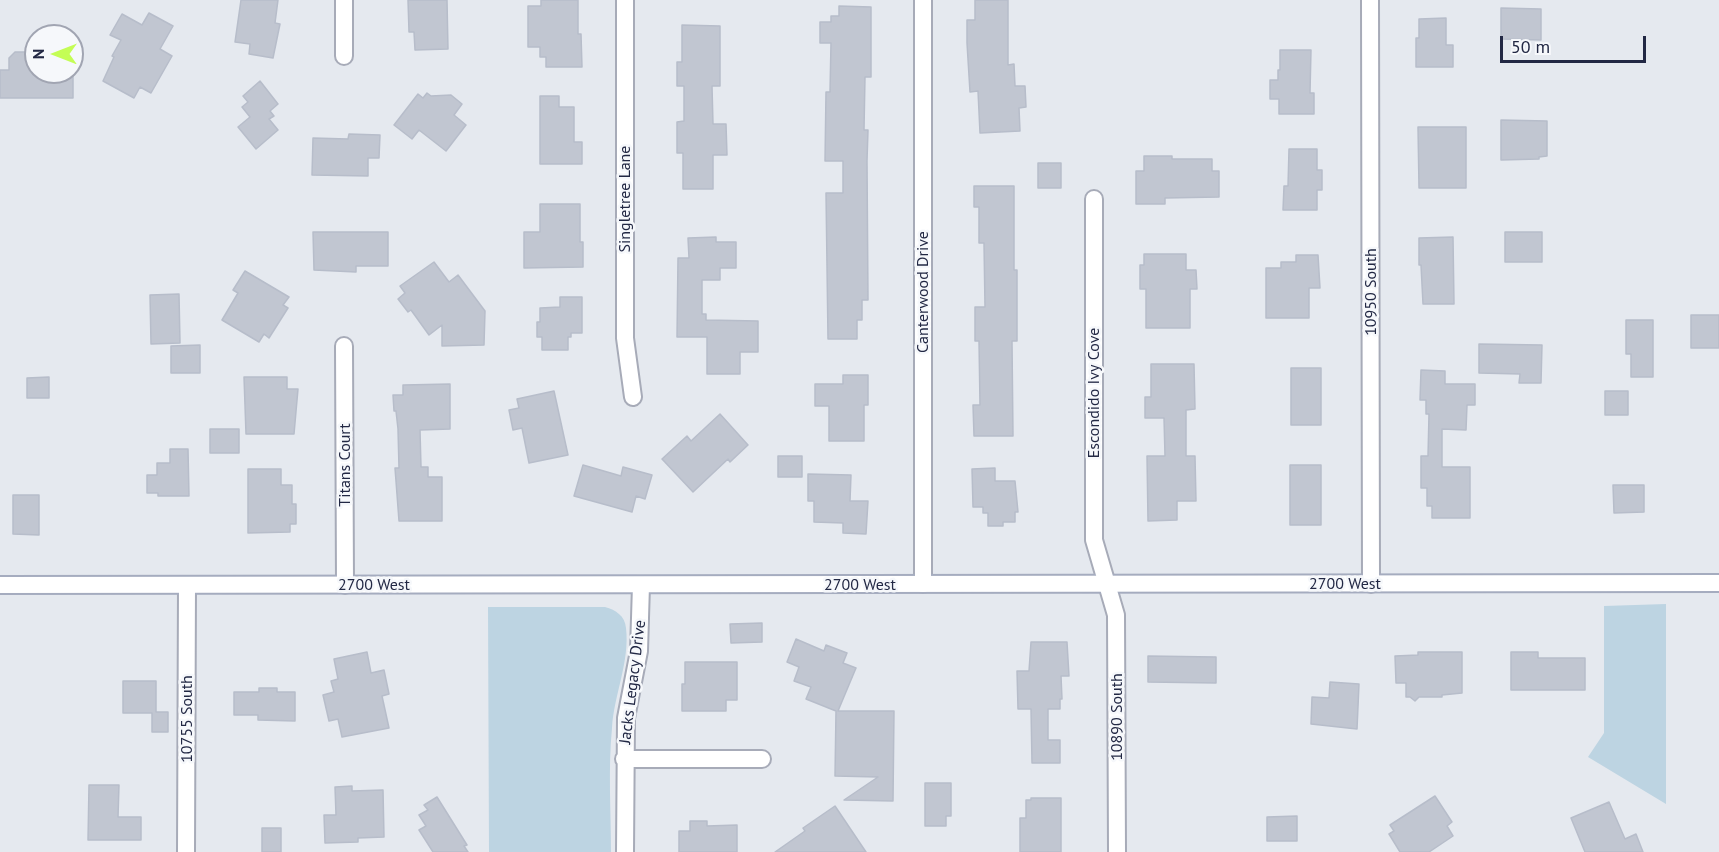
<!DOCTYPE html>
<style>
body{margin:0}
#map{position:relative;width:1719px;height:852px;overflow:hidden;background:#e5e9ef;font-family:"PT Sans",sans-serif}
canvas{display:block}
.north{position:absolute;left:24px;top:24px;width:60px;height:60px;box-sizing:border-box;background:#f6f8fb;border:2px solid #a1a5b2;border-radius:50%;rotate:270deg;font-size:16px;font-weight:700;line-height:24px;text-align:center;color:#222844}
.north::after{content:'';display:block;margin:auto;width:21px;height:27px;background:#c4fd55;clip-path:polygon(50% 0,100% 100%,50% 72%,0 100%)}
.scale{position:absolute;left:1500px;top:36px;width:146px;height:27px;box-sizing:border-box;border:3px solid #222844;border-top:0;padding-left:8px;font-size:18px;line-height:21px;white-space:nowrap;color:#222844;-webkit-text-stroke:4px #f6f8fb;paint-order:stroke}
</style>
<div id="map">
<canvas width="1719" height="852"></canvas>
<div class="north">N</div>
<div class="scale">50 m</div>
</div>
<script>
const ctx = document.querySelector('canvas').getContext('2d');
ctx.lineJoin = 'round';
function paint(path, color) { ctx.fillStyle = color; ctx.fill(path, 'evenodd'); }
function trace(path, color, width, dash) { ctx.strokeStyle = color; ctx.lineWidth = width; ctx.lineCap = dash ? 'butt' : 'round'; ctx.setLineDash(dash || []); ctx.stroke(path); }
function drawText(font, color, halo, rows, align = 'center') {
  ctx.font = font + ' "PT Sans",sans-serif'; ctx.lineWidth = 5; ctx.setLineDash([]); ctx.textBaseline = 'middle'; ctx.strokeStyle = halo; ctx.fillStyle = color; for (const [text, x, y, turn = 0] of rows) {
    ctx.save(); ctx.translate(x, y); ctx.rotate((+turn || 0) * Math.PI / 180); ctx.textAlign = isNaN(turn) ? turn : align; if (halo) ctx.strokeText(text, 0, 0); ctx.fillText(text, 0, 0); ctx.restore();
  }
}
const green = new Path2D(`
 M 1666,604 L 1666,804 L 1588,757 L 1604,733 L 1604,606 Z
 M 488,607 L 605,607 C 616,610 625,616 626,628 C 630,661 614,695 612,728 C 608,769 611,811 611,852 L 489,852 Z`);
const building = new Path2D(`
 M 241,0 L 278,0 L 275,23 L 280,24 L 273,58 L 249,54 L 250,44 L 235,42 Z
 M 408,0 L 447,0 L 448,49 L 415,50 L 414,32 L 409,32 Z
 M 541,0 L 578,0 L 578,34 L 581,34 L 582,67 L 546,67 L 546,57 L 540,57 L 540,47 L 528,47 L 528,6 L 541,6 Z
 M 975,0 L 1008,0 L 1008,65 L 1014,64 L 1015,86 L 1025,86 L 1026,107 L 1019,108 L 1020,131 L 980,133 L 978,91 L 970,92 L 967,43 L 967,20 L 975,20 Z
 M 839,6 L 871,7 L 871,77 L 865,77 L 864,130 L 868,130 L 867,161 L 868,300 L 862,300 L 862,320 L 857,320 L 857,339 L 828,339 L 826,193 L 843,193 L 843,161 L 825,161 L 826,92 L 830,92 L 831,43 L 820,43 L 820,22 L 831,22 L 831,16 L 839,16 Z
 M 1501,8 L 1541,9 L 1541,40 L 1501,39 Z
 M 149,13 L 173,26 L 160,49 L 172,56 L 151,93 L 140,87 L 134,98 L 103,81 L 114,57 L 112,56 L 121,40 L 110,35 L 122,14 L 142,25 Z
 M 1446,18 L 1446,45 L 1453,45 L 1453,67 L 1416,67 L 1416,38 L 1419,38 L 1419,19 Z
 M 682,25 L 720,26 L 720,86 L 712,86 L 713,124 L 726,124 L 727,155 L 713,155 L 713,189 L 683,189 L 683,153 L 677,153 L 677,122 L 684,121 L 684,86 L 677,86 L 677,62 L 682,62 Z
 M 1280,50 L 1311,50 L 1310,93 L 1314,93 L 1314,114 L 1279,114 L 1279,99 L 1270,99 L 1270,80 L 1278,80 L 1278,70 L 1280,70 Z
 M 15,52 L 30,52 L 30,62 L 36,62 L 36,72 L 73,72 L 73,98 L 0,98 L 0,70 L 9,70 L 9,58 Z
 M 260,81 L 278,104 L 270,111 L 274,116 L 269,119 L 278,130 L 256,149 L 238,127 L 250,117 L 242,107 L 248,102 L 243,96 Z
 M 427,93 L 431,96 L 451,95 L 462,104 L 454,115 L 466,125 L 446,151 L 419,130 L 412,139 L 394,125 L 418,94 L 423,98 Z
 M 540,96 L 559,96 L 559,107 L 574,107 L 574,142 L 582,142 L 582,164 L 540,164 Z
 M 1501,120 L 1547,121 L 1547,156 L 1539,157 L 1539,159 L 1501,160 Z
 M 1418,127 L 1466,127 L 1466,188 L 1419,188 Z
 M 349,134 L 380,135 L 379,158 L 368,158 L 368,176 L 312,175 L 313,138 L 348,139 Z
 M 1289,149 L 1317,149 L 1317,170 L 1322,170 L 1322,190 L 1317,190 L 1317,210 L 1283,210 L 1284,186 L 1288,186 Z
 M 1144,156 L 1172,156 L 1172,159 L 1212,159 L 1212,171 L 1219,171 L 1219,197 L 1165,198 L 1165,204 L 1136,204 L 1136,171 L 1144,171 Z
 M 1038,163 L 1061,163 L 1061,188 L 1038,188 Z
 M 974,186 L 1014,186 L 1014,270 L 1017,270 L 1017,341 L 1012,341 L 1013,436 L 974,436 L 973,405 L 980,405 L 979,341 L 975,341 L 975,307 L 985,307 L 984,243 L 979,243 L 979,207 L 974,207 Z
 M 540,204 L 580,204 L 580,242 L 583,242 L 583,267 L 524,268 L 524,232 L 540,232 Z
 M 313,232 L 388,232 L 388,266 L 356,266 L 356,272 L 314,270 Z
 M 1505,232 L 1542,232 L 1542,262 L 1505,262 Z
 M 716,237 L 716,242 L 736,242 L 736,268 L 720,268 L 720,280 L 702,280 L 702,314 L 706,314 L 706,320 L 758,321 L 758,352 L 740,352 L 740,374 L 707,374 L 707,337 L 677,337 L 678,258 L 689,258 L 688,238 Z
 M 1453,237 L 1454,304 L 1423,304 L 1421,265 L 1419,265 L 1419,238 Z
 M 1144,254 L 1186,254 L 1186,270 L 1196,270 L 1197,289 L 1190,289 L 1190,328 L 1146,328 L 1146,289 L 1140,289 L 1140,265 L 1144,265 Z
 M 1296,255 L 1318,255 L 1320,288 L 1309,288 L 1309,318 L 1266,318 L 1266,268 L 1281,268 L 1281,262 L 1296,262 Z
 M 434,262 L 449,282 L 458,275 L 485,311 L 484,345 L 442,346 L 442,325 L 429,335 L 411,310 L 408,312 L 398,299 L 405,293 L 400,286 Z
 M 245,271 L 289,297 L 283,305 L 288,308 L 269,338 L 264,334 L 259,342 L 222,320 L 238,293 L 233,290 Z
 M 179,294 L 180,343 L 151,344 L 150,295 Z
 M 560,297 L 582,297 L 582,333 L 571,333 L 571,337 L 568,337 L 568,350 L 542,350 L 542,337 L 537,337 L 537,322 L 540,322 L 540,308 L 560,307 Z
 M 1691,315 L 1719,315 L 1719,348 L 1691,348 Z
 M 1626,320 L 1653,320 L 1653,377 L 1631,377 L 1631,354 L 1626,354 Z
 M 1479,344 L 1542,345 L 1541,383 L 1519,383 L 1520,374 L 1479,373 Z
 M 200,345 L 200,373 L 171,373 L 171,346 Z
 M 1151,364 L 1194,364 L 1195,409 L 1186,410 L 1186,456 L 1195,456 L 1196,501 L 1177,501 L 1177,520 L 1148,521 L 1147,456 L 1165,456 L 1164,418 L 1145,418 L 1145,397 L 1151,397 Z
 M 1291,368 L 1321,368 L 1321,425 L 1291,425 Z
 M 1421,370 L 1445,371 L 1445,384 L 1475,384 L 1475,405 L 1467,405 L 1466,430 L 1442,429 L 1442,467 L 1470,467 L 1470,518 L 1432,518 L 1432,506 L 1427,506 L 1427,488 L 1421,488 L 1421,456 L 1428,456 L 1429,414 L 1426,414 L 1426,400 L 1420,400 Z
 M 843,375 L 868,375 L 868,405 L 864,405 L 864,441 L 829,441 L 829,406 L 815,406 L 815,384 L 843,384 Z
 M 49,377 L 49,398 L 27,398 L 27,378 Z
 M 244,377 L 287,377 L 287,389 L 298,389 L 294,434 L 246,434 Z
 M 450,384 L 450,429 L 420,430 L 421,467 L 428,467 L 428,477 L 442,477 L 442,521 L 399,521 L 395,468 L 399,468 L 398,429 L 396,411 L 394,411 L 393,395 L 403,395 L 403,385 Z
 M 554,391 L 568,455 L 529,463 L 522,428 L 513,430 L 509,410 L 519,408 L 517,399 Z
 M 1605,391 L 1628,391 L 1628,415 L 1605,415 Z
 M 720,414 L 748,445 L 730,462 L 728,459 L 693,492 L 662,459 L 687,436 L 691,441 Z
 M 210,429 L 239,429 L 239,453 L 210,453 Z
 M 170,449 L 188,449 L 189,496 L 158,496 L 158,493 L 147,493 L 147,475 L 157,475 L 157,463 L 170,463 Z
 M 778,456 L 802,456 L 802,477 L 778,477 Z
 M 583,465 L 621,476 L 623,467 L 652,475 L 645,499 L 636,496 L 632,512 L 574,496 Z
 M 1290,465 L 1321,465 L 1321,525 L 1290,525 Z
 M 995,468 L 995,481 L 1015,481 L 1018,512 L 1015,512 L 1015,522 L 1003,522 L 1003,526 L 988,526 L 988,513 L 983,513 L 983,507 L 973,507 L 972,469 Z
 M 248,469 L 281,469 L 281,485 L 292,485 L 292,504 L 296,504 L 296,524 L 290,524 L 290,532 L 248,533 Z
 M 808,474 L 851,475 L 850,501 L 868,501 L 866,534 L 843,533 L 843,523 L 814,522 L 814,501 L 808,501 Z
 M 1613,485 L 1644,485 L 1644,512 L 1614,513 Z
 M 13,495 L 39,495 L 39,535 L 13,534 Z
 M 762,623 L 762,642 L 731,643 L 730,624 Z
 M 796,639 L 824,651 L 826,645 L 847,653 L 843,663 L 856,668 L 838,711 L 894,711 L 893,801 L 844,800 L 878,777 L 835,776 L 836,711 L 806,699 L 811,687 L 794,681 L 799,667 L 787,662 Z
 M 1031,642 L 1067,642 L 1069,676 L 1061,676 L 1062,699 L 1060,699 L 1060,709 L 1048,709 L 1048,740 L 1060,740 L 1060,763 L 1032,763 L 1031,709 L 1018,709 L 1017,671 L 1029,671 Z
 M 367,652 L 371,673 L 384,670 L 389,694 L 382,696 L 389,728 L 342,737 L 338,719 L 329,721 L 323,695 L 334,692 L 331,681 L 338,679 L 334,659 Z
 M 1418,652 L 1462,652 L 1462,693 L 1442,695 L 1442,697 L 1419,697 L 1415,701 L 1410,697 L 1406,697 L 1406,683 L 1396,683 L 1395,656 L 1418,655 Z
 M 1511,652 L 1538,652 L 1538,658 L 1585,658 L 1585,690 L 1511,690 Z
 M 1148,656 L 1216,657 L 1216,683 L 1148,682 Z
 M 685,662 L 737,662 L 737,700 L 726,700 L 726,711 L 682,711 L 682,684 L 685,684 Z
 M 123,681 L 156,681 L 156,712 L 168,712 L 168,732 L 152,732 L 152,713 L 123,713 Z
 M 1330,682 L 1359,684 L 1357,729 L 1311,724 L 1312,697 L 1329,698 Z
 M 259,688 L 277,688 L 277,692 L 295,692 L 295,721 L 258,720 L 258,715 L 234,715 L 234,692 L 259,692 Z
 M 925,783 L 951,783 L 951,816 L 946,816 L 946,826 L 925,826 Z
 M 89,785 L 119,785 L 118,817 L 141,817 L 141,840 L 88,840 Z
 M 352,786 L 352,791 L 383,790 L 384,837 L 358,838 L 358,842 L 325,843 L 324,815 L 336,815 L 335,787 Z
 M 1435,796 L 1452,822 L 1447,826 L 1453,836 L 1429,852 L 1400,852 L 1389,834 L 1394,831 L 1390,825 Z
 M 437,797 L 467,845 L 464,846 L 468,852 L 433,852 L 419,830 L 426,826 L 419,815 L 428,810 L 424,805 Z
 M 1031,798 L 1061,798 L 1061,852 L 1020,852 L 1020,818 L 1026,818 L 1026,800 L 1031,800 Z
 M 1609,802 L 1625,839 L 1636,834 L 1643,852 L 1585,852 L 1571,818 Z
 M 835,806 L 866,852 L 775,852 L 805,831 L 803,828 Z
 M 1297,816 L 1297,841 L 1267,841 L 1267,817 Z
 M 690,821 L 707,821 L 707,826 L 737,825 L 737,852 L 679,852 L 679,831 L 690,831 Z
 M 262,828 L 281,828 L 281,852 L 262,852 Z`);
const minor = new Path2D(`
 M 344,0 L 344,56
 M 625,0 L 625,338 L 633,397
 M 1370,0 L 1371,584
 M 1094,199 L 1094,540 L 1116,615 L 1117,852
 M 344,346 L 345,585
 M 923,584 L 923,0
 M 624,759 L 762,759
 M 186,852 L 187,585
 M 625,852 L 626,718 L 639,651 L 641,585`);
const secondary = new Path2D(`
 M 0,585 L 1719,583`);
const streetNames = [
 ["Singletree Lane",625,199,-90],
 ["Canterwood Drive",923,292,-90],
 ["10950 South",1371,292,-90],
 ["Escondido Ivy Cove",1094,393,-90],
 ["Titans Court",345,465,-90],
 ["2700 West",1345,584],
 ["2700 West",374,585],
 ["2700 West",860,585],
 ["Jacks Legacy Drive",633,682,-83],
 ["10890 South",1117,717,-90],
 ["10755 South",187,719,-90]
];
paint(green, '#bdd4e2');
paint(building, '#c1c6d1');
trace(building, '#b7bdca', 1.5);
trace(minor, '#a7abb8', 20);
trace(secondary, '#a5acbf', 20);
trace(minor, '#fff', 16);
trace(secondary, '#fff', 16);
drawText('16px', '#222844', '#f6f8fb', streetNames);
</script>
